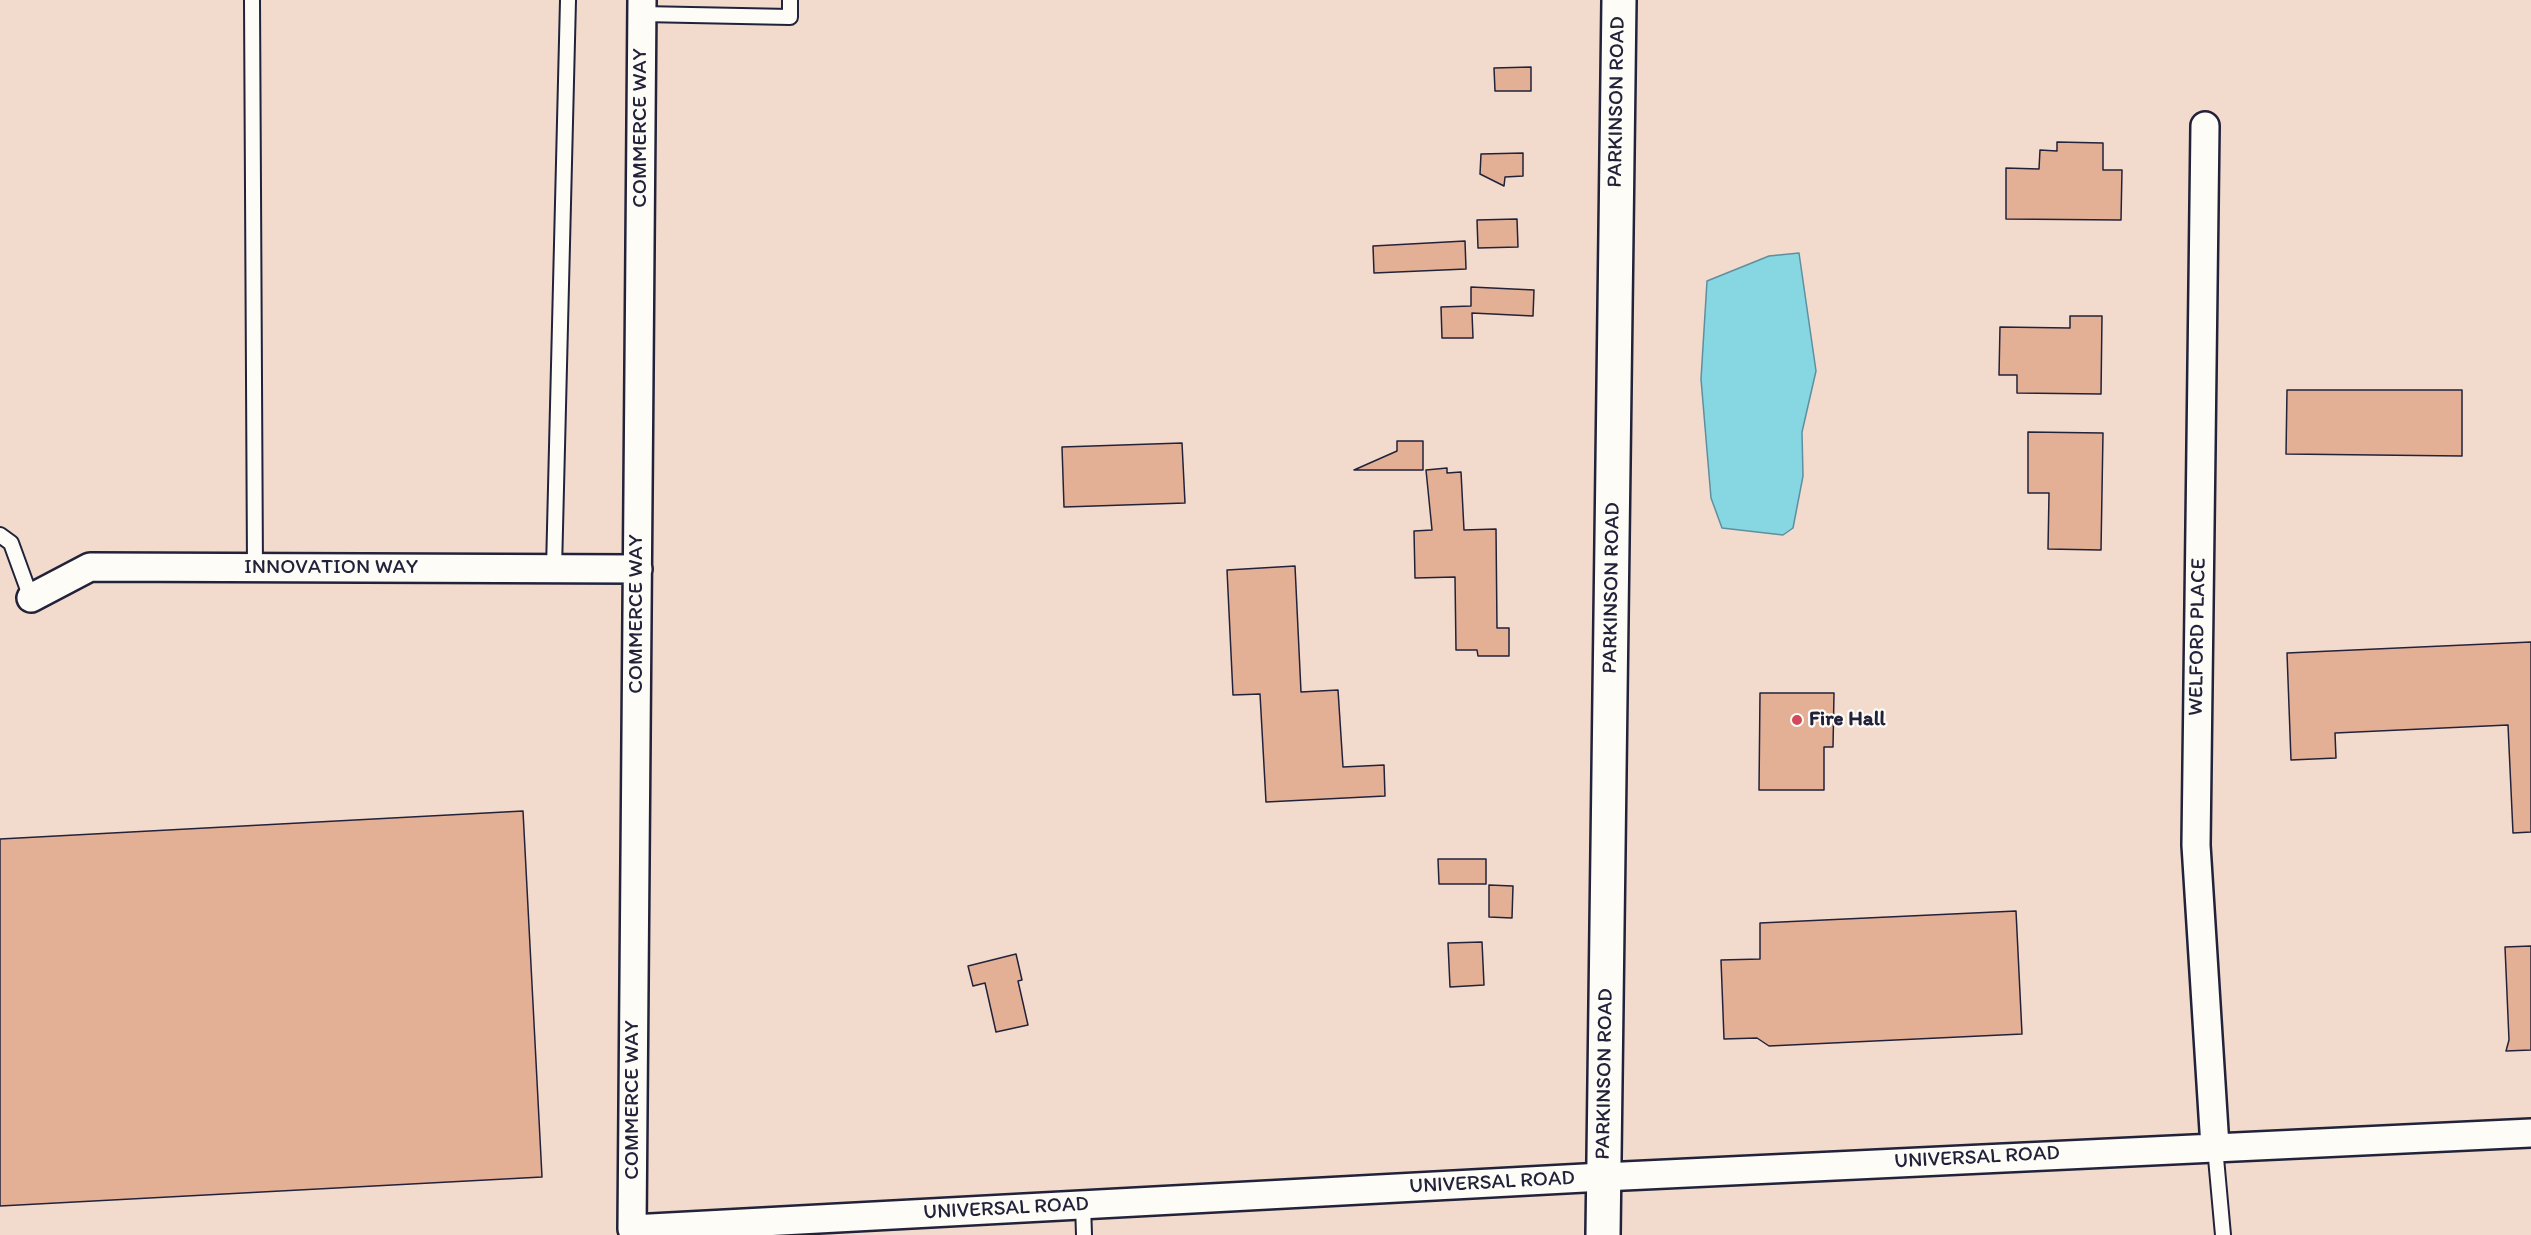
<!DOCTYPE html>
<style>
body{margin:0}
canvas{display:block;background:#f8ede4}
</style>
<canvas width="2531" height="1235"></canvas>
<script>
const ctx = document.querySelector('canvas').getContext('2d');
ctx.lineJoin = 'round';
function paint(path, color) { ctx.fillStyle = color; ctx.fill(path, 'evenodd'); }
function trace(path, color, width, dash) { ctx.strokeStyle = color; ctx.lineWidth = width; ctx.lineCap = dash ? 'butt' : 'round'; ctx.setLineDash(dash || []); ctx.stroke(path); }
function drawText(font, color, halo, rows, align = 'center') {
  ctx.font = font + ' Itim,sans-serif'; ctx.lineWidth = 4.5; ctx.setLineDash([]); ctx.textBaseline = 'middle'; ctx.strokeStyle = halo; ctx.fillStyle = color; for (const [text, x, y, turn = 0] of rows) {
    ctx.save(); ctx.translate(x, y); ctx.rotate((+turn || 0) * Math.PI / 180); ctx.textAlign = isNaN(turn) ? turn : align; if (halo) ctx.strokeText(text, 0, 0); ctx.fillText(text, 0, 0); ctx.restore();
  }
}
const built = new Path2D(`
 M 0,0 L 2531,0 L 2531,1235 L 0,1235 Z`);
const water = new Path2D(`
 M 1799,253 L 1816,371 L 1802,432 L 1803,476 L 1793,528 L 1783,535 L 1722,528 L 1711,498 L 1701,379 L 1707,281 L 1769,256 Z`);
const building = new Path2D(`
 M 1531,67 L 1531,91 L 1495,91 L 1494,68 Z
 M 2057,142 L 2103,143 L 2103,170 L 2122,170 L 2121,220 L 2006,219 L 2006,168 L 2039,169 L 2040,150 L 2057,151 Z
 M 1523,153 L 1523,176 L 1505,177 L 1504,186 L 1480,174 L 1481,154 Z
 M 1517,219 L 1518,247 L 1478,248 L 1477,220 Z
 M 1465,241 L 1466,269 L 1374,273 L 1373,246 Z
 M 1471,287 L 1534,290 L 1533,316 L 1472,313 L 1473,338 L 1442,338 L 1441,307 L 1471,306 Z
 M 2070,316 L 2102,316 L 2101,394 L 2017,393 L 2017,375 L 1999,375 L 2000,327 L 2070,328 Z
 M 2287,390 L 2462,390 L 2462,456 L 2286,454 Z
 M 2028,432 L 2103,433 L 2101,550 L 2048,549 L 2049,493 L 2028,493 Z
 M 1397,441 L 1423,441 L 1423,470 L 1354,470 L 1397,451 Z
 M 1182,443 L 1185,503 L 1064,507 L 1062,447 Z
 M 1447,468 L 1447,473 L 1461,472 L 1464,530 L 1496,529 L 1497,628 L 1509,628 L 1509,656 L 1478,656 L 1477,650 L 1456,650 L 1455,577 L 1415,578 L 1414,531 L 1432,530 L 1426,470 Z
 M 1295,566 L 1301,692 L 1338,690 L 1343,767 L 1384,765 L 1385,796 L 1266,802 L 1260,694 L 1233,695 L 1227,570 Z
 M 2531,642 L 2531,832 L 2513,833 L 2508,725 L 2335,733 L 2336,758 L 2291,760 L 2287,653 Z
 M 1760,693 L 1834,693 L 1833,747 L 1824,747 L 1824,790 L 1759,790 Z
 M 523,811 L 542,1177 L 0,1206 L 0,839 Z
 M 1438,859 L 1486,859 L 1486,884 L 1439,884 Z
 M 1489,885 L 1513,886 L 1512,918 L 1489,917 Z
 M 2016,911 L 2022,1034 L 1769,1046 L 1757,1038 L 1724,1039 L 1721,960 L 1760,959 L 1760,923 Z
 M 1482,942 L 1484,985 L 1450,987 L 1448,943 Z
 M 2531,946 L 2531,1050 L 2506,1051 L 2509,1040 L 2505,947 Z
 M 1016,954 L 1022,980 L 1018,981 L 1028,1025 L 996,1032 L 985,983 L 973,986 L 968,966 Z`);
const lane = new Path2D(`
 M 252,0 L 255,568
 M 642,14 L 790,17 L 790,0
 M 0,535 L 11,543 L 31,598
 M 554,569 L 568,0
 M 2215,1147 L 2223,1235
 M 1083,1204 L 1084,1235`);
const street = new Path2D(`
 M 642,0 L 632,1229 L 1603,1177 L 2531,1133
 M 2205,126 L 2196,845 L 2215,1147
 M 31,598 L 90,567 L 638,569`);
const secondary = new Path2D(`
 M 1603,1235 L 1619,0`);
const markers = [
 [1797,720,6,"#d1495b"]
];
const streetNames = [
 ["PARKINSON ROAD",1617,102,-89],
 ["COMMERCE WAY",641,128,-90],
 ["INNOVATION WAY",331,568],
 ["PARKINSON ROAD",1612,588,-89],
 ["COMMERCE WAY",637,614,-90],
 ["WELFORD PLACE",2198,637,-89],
 ["PARKINSON ROAD",1605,1074,-89],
 ["COMMERCE WAY",633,1100,-90],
 ["UNIVERSAL ROAD",1977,1158,-3],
 ["UNIVERSAL ROAD",1492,1183,-3],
 ["UNIVERSAL ROAD",1006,1209,-3]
];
const poiNames = [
 ["Fire Hall",1809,720]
];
paint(built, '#f2dbcd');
paint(water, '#87d7e2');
trace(water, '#5f8f9f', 1.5);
paint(building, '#e3b096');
trace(building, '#22223b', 1.5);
trace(lane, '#22223b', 18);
trace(street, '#22223b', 32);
trace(secondary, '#22223b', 38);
trace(lane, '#fdfcf7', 14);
trace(street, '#fdfcf7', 27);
trace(secondary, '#fdfcf7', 33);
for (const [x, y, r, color] of markers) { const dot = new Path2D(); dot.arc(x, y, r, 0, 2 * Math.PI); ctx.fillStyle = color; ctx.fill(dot); trace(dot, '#fdfcf7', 2); }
drawText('21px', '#22223b', '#fdfcf7', streetNames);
drawText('bold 21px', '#22223b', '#fdfcf7', poiNames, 'left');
</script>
